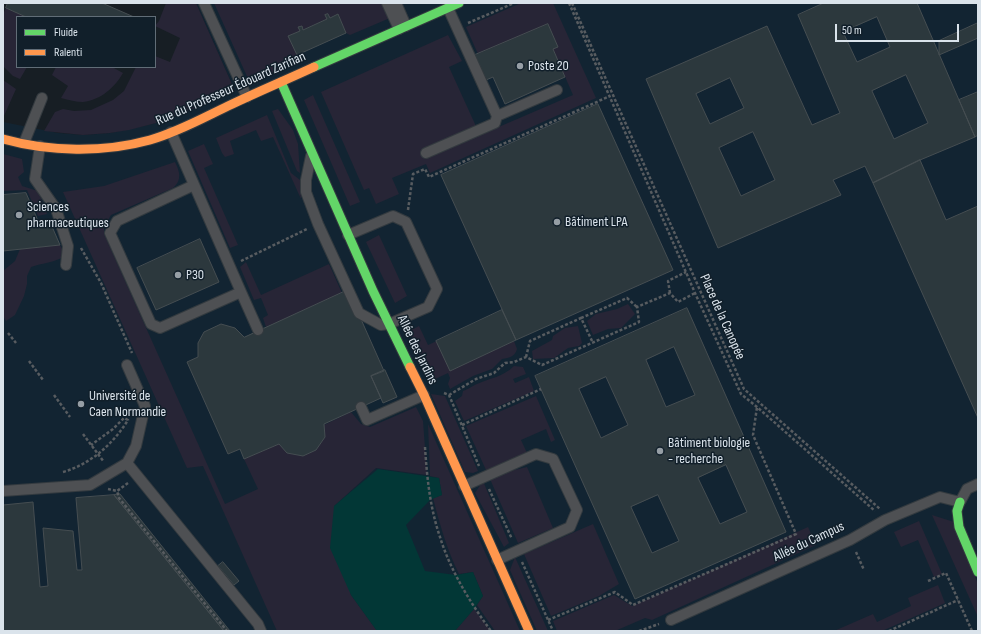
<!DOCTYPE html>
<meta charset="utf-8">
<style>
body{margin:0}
#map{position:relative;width:981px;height:634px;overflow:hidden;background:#171e24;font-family:"Sofia Sans Condensed",sans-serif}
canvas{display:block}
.frame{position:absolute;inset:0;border:4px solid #dae3eb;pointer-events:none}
.legend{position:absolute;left:16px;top:16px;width:140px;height:52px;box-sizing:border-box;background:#111f2a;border:1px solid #616d77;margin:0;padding:5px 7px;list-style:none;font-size:12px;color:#dae3eb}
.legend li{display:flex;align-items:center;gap:8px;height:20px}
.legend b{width:20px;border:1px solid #616d77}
.scale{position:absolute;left:835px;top:24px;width:124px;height:18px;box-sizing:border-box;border:2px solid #dae3eb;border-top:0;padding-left:5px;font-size:12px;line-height:14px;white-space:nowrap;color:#dae3eb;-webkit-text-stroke:3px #111f2a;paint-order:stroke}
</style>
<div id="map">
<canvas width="981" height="634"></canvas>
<div class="frame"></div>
<ul class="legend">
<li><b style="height:5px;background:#63d668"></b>Fluide</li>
<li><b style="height:5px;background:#ff974d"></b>Ralenti</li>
</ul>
<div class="scale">50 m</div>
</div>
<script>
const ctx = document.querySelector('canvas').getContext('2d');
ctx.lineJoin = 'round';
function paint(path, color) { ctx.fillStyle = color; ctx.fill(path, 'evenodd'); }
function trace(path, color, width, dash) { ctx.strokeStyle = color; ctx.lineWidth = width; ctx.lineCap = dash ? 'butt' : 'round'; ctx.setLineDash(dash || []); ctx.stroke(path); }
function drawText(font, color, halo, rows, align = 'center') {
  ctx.font = font + ' "Sofia Sans Condensed",sans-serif'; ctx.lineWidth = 3; ctx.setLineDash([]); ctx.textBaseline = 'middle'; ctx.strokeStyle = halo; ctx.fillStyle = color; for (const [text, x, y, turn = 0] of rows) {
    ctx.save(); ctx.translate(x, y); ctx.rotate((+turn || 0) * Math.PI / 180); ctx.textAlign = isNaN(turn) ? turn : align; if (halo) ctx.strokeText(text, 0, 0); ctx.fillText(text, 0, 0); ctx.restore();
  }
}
const built = new Path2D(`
 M 196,3 L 978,3 L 978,631 L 3,631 L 3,122 L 58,133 L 83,135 L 110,133 L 148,125 L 164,121 L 235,91 Z`);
const green = new Path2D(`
 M 166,3 L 196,3 L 235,91 L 164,121 L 129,130 L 110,133 L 83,135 L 44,131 L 55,112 L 63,109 L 74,111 L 91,110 L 113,100 L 124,91 L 136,67 L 155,67 L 155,56 L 170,62 L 180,38 L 155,26 L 159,21 Z
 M 214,3 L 383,3 L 390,18 L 350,35 L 346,33 L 338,14 L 289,36 L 297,55 L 295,62 L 250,83 Z
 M 521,3 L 553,3 L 596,98 L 430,173 L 426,164 L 392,178 L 399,194 L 376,204 L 369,188 L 364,190 L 321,92 L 448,35 L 462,61 L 449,67 L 480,135 L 573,95 L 553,49 L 548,25 L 478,54 L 466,27 Z
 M 6,8 L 26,17 L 17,17 L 17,67 L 27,67 L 20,79 L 13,76 L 3,66 L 3,14 Z
 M 56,67 L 112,67 L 123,73 C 115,87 101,100 83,102 C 76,102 69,100 61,98 L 68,86 L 52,75 Z
 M 3,80 L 16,89 L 3,118 Z
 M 313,95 L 360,202 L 350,206 L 304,100 Z
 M 278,109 L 293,130 L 298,144 L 300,173 L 297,171 L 272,111 Z
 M 267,115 L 291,173 L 300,180 L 301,199 L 273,137 L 261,141 L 256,130 L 230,141 L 234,154 L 225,157 L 222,153 L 216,138 Z
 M 204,144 L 213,164 L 204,168 L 238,245 L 230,248 L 188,151 Z
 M 3,154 L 22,159 L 24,172 L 18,177 L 22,186 L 38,191 L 47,214 L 38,216 L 27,190 L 3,191 Z
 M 175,162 C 180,172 182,180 173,188 L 111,215 L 104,227 L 104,234 L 225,504 L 258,489 L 244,459 L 279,444 L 287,453 L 303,456 L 316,450 L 325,437 L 324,425 L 351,412 L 361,424 L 370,427 L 416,407 L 423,421 L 427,475 L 376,468 L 334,506 L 351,595 L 377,631 L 277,631 L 203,466 L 187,468 L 63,192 L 104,186 Z
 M 379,235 L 407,296 L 395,303 L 366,242 Z
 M 60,245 L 64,253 L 63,257 C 53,263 42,263 31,267 L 27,276 L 27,284 L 24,296 L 15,315 L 6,321 L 3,316 L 3,271 L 15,261 L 20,249 Z
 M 246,262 L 261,295 L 329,264 L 342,293 L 266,327 L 263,318 L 268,315 L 261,298 L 254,300 L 240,267 Z
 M 628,304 L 635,314 L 621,328 L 608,329 L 593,335 L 587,321 L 596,314 L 617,309 Z
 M 419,326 L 428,345 L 439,340 L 452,370 L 514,341 L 517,349 C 515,356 510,358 502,359 L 492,369 L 473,376 L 450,389 L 448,384 L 450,378 L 448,373 L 431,381 L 409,331 Z
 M 578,326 L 582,343 L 579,346 L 568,348 L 554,358 L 533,359 L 532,351 L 552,340 L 553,336 L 565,328 Z
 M 514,366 L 523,367 L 526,374 L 513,379 L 515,383 L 529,377 L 534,391 L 464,421 L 455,401 L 462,396 L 463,391 C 469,389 472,386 477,384 C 490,378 503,377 514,366 Z
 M 431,394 L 445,396 L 478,471 L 473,473 L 465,472 Z
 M 536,396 L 555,440 L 551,442 L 546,429 L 521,440 L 527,453 L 486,470 L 466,426 Z
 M 428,424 L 520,631 L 495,631 L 477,605 L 483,596 L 473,572 L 459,574 C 447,550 440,525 433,498 L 442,495 L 439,478 L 430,476 Z
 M 527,467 L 553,528 L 518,543 L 490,479 L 506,472 Z
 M 483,481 L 509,543 L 504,547 L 475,493 Z
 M 932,515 L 954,522 L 960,540 L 978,584 L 978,617 Z
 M 919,521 L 942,574 L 934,577 L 918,540 L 901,547 L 894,532 Z
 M 593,524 L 619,584 L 599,596 L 551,616 L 524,554 Z
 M 808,527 L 816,545 L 652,620 L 645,618 L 615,631 L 557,631 L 553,621 L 614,595 L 632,606 Z
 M 515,557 L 548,631 L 537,631 L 510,570 Z
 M 938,585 L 945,603 L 882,631 L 834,631 L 873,614 L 877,622 L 911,606 L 908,598 Z
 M 474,609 L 491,631 L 455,631 Z`);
const water = new Path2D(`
 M 378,469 L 439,478 L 442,495 L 430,500 L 406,525 L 425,571 L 456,575 L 473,572 L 483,596 L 474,609 L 455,631 L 377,631 L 351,595 L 330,548 L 334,506 Z`);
const building = new Path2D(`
 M 8,3 L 102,3 L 134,17 L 26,17 L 6,8 Z
 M 824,3 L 917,3 L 975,137 L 920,160 L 873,183 L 865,166 L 833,180 L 841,195 L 718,248 L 646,79 L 767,26 L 812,125 L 840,113 L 798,15 ZM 877,17 L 890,47 L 857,62 L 843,32 ZM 906,75 L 928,123 L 894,139 L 872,91 ZM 730,78 L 744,108 L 710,124 L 696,94 ZM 753,132 L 775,180 L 741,196 L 719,148 Z
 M 328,14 L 330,18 L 338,14 L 346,33 L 297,55 L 288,36 L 300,31 L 298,27 L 302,26 L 303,30 L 327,19 L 325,15 Z
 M 978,23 L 978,38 L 939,55 L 939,41 Z
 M 548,24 L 558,47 L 553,49 L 565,77 L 505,104 L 493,77 L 486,80 L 475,55 Z
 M 978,92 L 978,135 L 975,137 L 959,100 Z
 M 598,104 L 673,270 L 516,340 L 441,175 Z
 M 920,160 L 946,220 L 978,206 L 978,418 L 873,183 Z
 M 26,193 L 39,223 L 50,222 L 60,245 L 3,251 L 3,195 Z
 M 200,239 L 219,282 L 156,310 L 137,268 Z
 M 348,290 L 384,371 L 371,376 L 381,398 L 324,424 L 325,437 L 316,450 L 303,456 L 287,453 L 279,444 L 244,459 L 240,449 L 228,454 L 187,362 L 198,357 L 198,343 L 204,332 L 221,324 L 235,328 L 244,337 Z
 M 687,308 L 786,532 L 635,599 L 535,376 ZM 674,347 L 695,395 L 666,407 L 646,360 ZM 606,377 L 628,425 L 601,438 L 579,389 ZM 726,465 L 747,512 L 720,524 L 698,478 ZM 658,495 L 679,541 L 652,553 L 631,507 Z
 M 502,310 L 516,340 L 450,371 L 436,341 Z
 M 385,370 L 397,397 L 383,403 L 371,376 Z
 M 120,494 L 230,631 L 224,631 L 114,495 Z
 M 114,495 L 224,631 L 3,631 L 3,505 L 33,502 L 40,587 L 48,586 L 43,528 L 73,531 L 77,570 L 82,570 L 76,498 Z
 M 223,562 L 239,581 L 234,585 L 218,566 Z`);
const path = new Path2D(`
 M 569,3 L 695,293 L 741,394 L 757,407 L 875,511
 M 572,3 L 744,389 L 880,509
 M 468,23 L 514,3
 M 408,210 L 413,174 L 425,169 L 429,177 L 610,96
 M 81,248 L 101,283 L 132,353
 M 241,261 L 307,229
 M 670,293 L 668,281 L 686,272
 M 581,318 L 627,298 L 637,307
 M 8,333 L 16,343
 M 526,357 L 530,341 L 581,318 L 593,343
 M 29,361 L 43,380
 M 444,393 L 449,395 L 479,466
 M 54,395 L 70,417
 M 449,395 L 476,379 L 494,373 L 505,363 L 514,362 L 526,357 L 542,365 L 639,322 L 637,307 L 670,293 L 678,302 L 695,293
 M 462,425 L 541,389
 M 83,434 L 104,462
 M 425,447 C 427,478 430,508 440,537 C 450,570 471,604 491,631
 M 63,472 C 91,464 113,444 128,420 L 124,418 L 113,429 L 91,445
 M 128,483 L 117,491 L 119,498 L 227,631
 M 108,489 L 117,491
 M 489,489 L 512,539
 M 856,552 L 864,570
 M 522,562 L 553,631
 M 928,581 L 946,573 L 972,631
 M 548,620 L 615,592 L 633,605 L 796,534 L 753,435 L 757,407
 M 639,631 L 659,624
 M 889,631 L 958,600`);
const lane = new Path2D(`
 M 204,3 L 247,97
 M 387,3 L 399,29
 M 396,3 L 406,26
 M 448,8 L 497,116 L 557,90
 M 171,132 L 241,292 L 160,328 L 151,324 L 110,233 L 117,221 L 194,185
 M 24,143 L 42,98
 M 40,146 L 35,179 L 56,209 L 68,246 L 66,265
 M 426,153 L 495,123 L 497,116
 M 311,156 L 306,180 L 306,192 L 318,224 L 359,313 L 381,325 L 389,324 L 428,307 L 437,289 L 406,222 L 393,216 L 348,235
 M 241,292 L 258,330
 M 361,407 L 367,420 L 424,395
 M 127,463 L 258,624 L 261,631
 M 464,486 L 536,454 L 553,459 L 577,510 L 570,527 L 497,560
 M 3,491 L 90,485 L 127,463 L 136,446 L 145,406 L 127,365
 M 671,620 L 850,540 L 885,520 L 940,497 L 960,502 L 967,489 L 978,484`);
const fast = new Path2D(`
 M 314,67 L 459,3
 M 281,82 L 373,291 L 410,367
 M 960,502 L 957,511 L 959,527 L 978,572`);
const slow = new Path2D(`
 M 3,139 C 50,152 103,153 150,140 C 178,132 203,118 228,106 C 257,92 286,80 314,67
 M 410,367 L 424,395 L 529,631`);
const markers = [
 [520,66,4,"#969ea5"],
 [19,215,4,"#969ea5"],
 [557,222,4,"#969ea5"],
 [178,275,4,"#969ea5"],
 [81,404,4,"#969ea5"],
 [660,451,4,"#969ea5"]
];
const poiNames = [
 ["Poste 20",528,66],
 ["Sciences",27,207],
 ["pharmaceutiques",27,223],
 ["Bâtiment LPA",565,222],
 ["P30",186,275],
 ["Université de",89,396],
 ["Caen Normandie",89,412],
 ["Bâtiment biologie",668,443],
 ["- recherche",668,459]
];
const streetNames = [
 ["Rue du Professeur Édouard Zarifian",231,89,-24],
 ["Place de la Canopée",722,317,66],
 ["Allée des Jardins",417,350,64],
 ["Allée du Campus",809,542,-25]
];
paint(built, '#122432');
paint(green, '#272536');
paint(water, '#023736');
paint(building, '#2c383d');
trace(building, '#454d51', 1);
trace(lane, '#333a3f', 12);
trace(fast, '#333a3f', 11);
trace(slow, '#333a3f', 11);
trace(path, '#585c60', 2.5, [3, 2]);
trace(lane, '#4e5053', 10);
trace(fast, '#63d668', 9);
trace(slow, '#ff974d', 9);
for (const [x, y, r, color] of markers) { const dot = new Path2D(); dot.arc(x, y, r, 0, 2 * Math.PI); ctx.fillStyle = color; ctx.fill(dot); trace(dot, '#111f2a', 1.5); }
drawText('14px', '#dae3eb', '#111f2a', poiNames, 'left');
drawText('14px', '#dae3eb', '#111f2a', streetNames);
</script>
